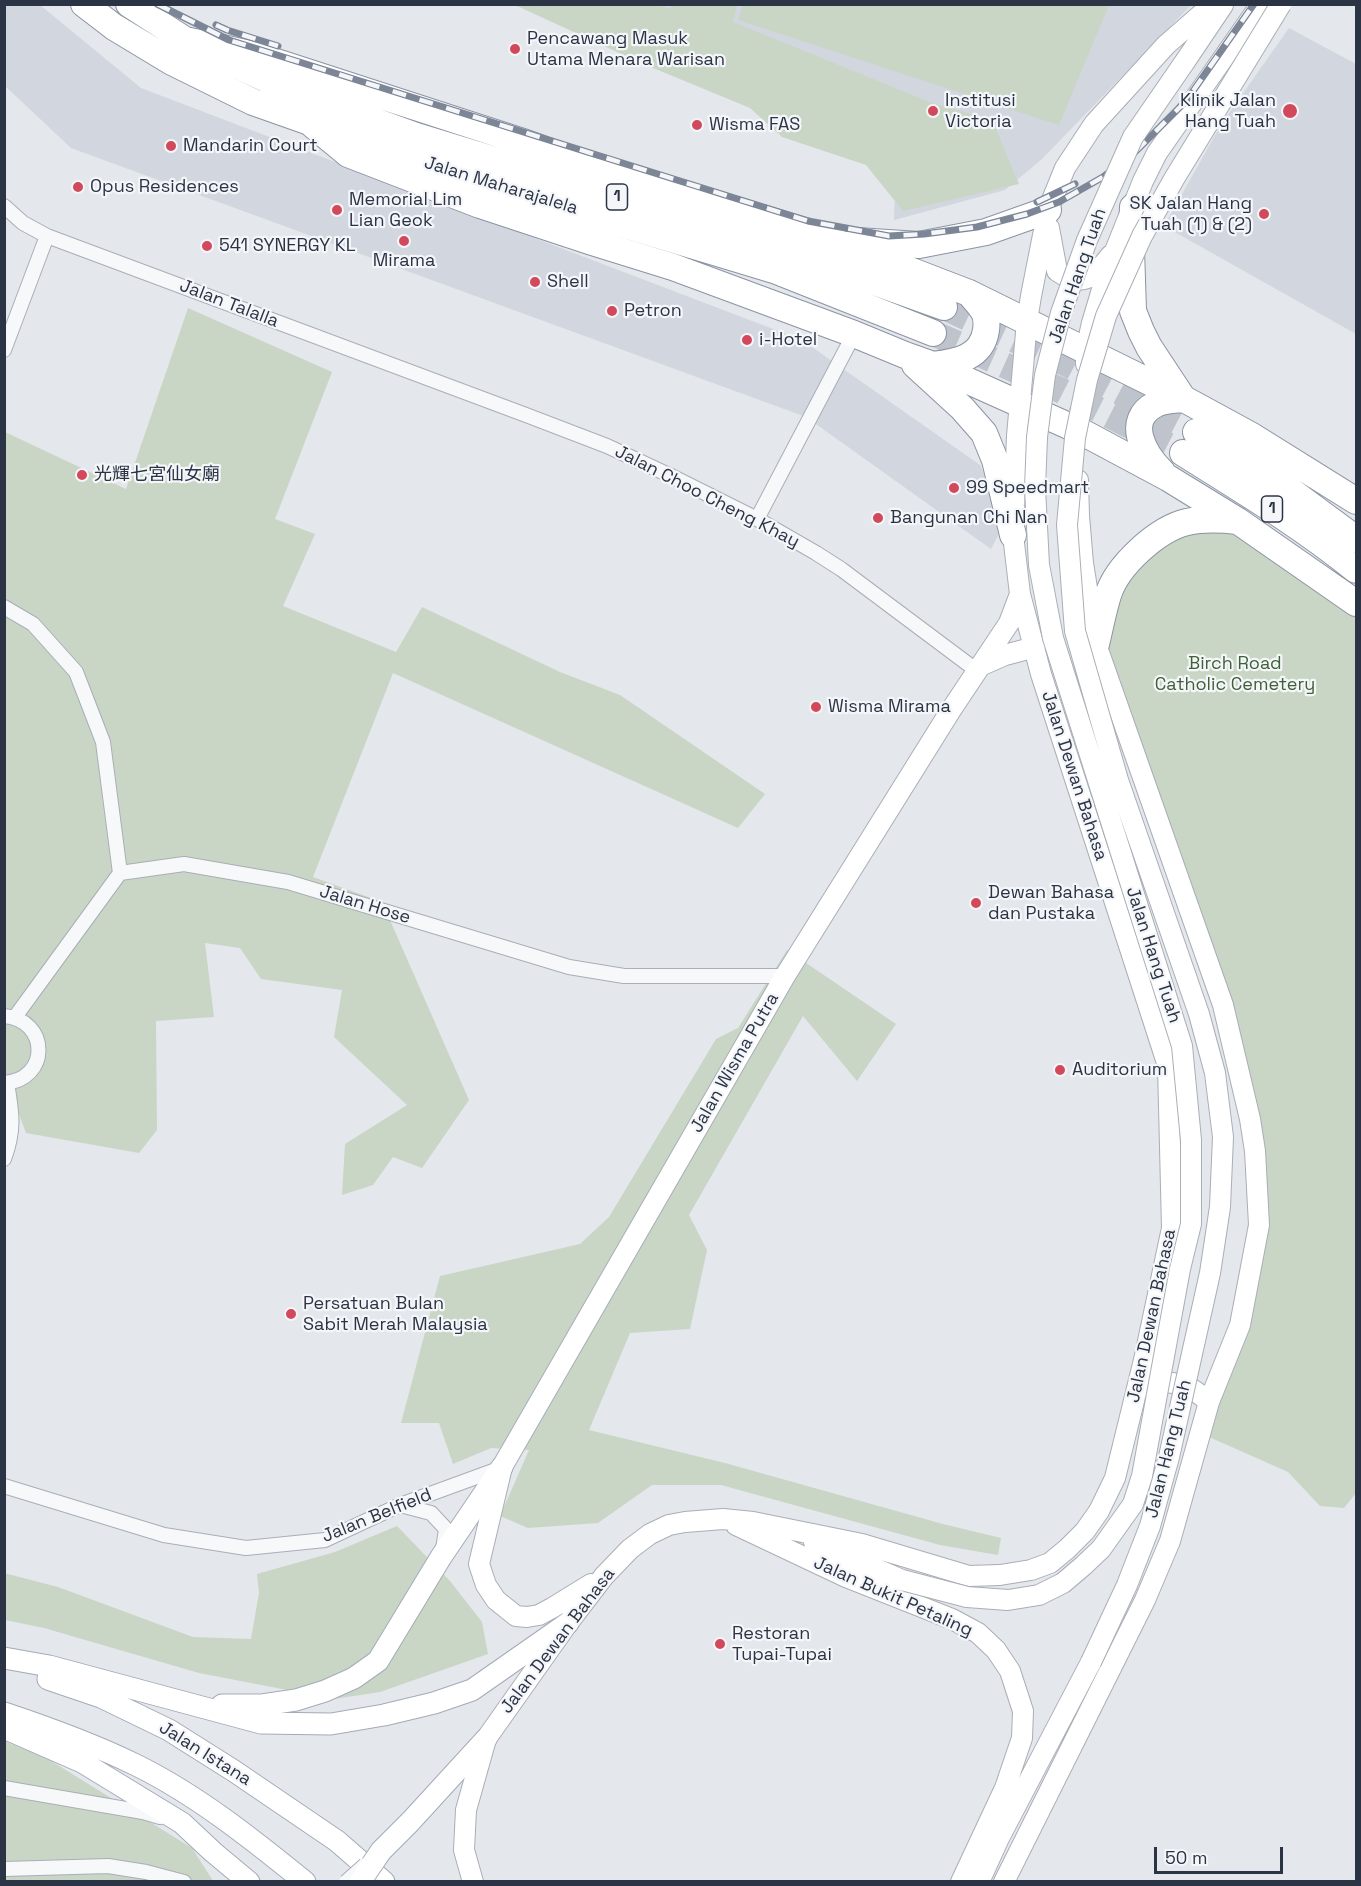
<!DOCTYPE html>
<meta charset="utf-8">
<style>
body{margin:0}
#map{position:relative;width:1361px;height:1886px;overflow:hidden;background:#e4e7ec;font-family:"Space Grotesk",sans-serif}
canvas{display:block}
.frame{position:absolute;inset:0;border:6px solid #2b3445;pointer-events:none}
.scale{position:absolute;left:1154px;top:1847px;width:129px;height:27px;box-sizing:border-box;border:3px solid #2b3445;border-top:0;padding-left:8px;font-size:18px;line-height:21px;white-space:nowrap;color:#2b3445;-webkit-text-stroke:4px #f4f6f9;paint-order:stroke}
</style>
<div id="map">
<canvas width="1361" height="1886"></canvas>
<div class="frame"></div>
<div class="scale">50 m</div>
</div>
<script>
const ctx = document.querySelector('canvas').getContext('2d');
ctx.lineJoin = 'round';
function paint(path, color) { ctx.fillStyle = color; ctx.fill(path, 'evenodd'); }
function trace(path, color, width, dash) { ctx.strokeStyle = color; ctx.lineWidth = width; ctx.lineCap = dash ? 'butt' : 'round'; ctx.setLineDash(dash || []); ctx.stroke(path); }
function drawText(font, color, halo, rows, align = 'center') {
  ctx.font = font + ' "Space Grotesk","Noto Sans SC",sans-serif'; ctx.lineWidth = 4.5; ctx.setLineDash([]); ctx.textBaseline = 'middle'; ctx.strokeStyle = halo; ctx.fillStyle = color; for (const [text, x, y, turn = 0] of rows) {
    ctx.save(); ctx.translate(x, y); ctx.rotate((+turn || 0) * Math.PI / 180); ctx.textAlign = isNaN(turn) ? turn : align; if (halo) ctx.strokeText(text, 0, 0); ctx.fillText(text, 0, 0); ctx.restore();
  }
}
const built = new Path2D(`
 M 4,5 L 40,5 L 141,88 L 802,340 L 980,465 L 1005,522 L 991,549 L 806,417 L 71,148 L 5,86 Z
 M 560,5 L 1191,5 L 1042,159 L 1005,190 L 894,220 L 896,153 Z
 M 1289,28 L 1356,64 L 1356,334 L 1164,226 L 1222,123 Z`);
const green = new Path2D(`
 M 656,4 L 670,9 L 673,5 L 737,5 L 733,22 L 932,103 L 992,120 L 1019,184 L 903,211 L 866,165 L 782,137 L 750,108 L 641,63 L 515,5 Z
 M 743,5 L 743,4 L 1109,5 L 1059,125 L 738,20 Z
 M 188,308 L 332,372 L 275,519 L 315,534 L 283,606 L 396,652 L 422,607 L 560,672 L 620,695 L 765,794 L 738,828 L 393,673 L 313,877 L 382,902 L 469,1100 L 422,1168 L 393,1157 L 373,1185 L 342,1195 L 345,1144 L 407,1105 L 334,1037 L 342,990 L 261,979 L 240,948 L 205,943 L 214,1017 L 156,1021 L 157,1130 L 139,1153 L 26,1133 L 5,1077 L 5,432 L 126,489 Z
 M 1197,521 L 1238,521 L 1356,610 L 1356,1493 L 1344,1508 L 1320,1506 L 1288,1472 L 1200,1433 L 1259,1225 L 1250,1119 L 1111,685 L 1105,608 L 1140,550 Z
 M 787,950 L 896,1024 L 857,1081 L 803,1016 L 689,1215 L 707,1250 L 690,1329 L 630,1333 L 589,1430 L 725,1463 L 943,1524 L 1001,1538 L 998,1555 L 940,1545 L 721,1485 L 652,1485 L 598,1523 L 528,1528 L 500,1516 L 529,1450 L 491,1448 L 453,1464 L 439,1423 L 401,1423 L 440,1276 L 580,1244 L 609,1217 L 716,1039 L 738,1028 Z
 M 397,1526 L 450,1581 L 482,1622 L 488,1654 L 380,1692 L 334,1699 L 199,1673 L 44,1628 L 5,1620 L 4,1573 L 58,1587 L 193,1637 L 251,1639 L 259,1593 L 257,1574 L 335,1552 Z
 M 4,1741 L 48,1759 L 192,1848 L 213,1881 L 5,1881 Z`);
const highwayTunnel = new Path2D(`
 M 944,307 L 1067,364 L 1196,432
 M 933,333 L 1060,390 L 1183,453`);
const street = new Path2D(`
 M 4,206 L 23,223 L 47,236
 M 4,350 L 47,236 L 526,415 L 607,446 L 671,476 L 757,519 L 816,553 L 841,569 L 976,670
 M 757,519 L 854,334
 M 4,607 L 33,624 L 76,672 L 103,742 L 120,873
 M 4,1016 C 50,1020 50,1080 4,1083
 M 15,1017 L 120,873 L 184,864 L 288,882 L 569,967 L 624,976 L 785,976
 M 4,1159 C 15,1130 12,1113 7,1083
 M 4,1486 L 164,1535 L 246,1548 L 325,1540 L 400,1505 L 501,1468
 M 400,1505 L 431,1513 L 446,1529 L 443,1549
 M 4,1788 L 143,1812 L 160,1817
 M 4,1869 L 108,1866 L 146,1872 L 184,1882`);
const secondary = new Path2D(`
 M 1186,60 L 1223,5
 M 1049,228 L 1057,271 C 1083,289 1094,277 1110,256
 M 1086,364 L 1086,350 L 1092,323 L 1109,266 L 1143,181 L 1157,153 L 1261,4
 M 980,666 L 1005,655 L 1035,647
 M 1144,1387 C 1156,1380 1176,1382 1188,1387 C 1195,1390 1203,1397 1209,1402
 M 736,1525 L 846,1577 L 952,1619 L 978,1633 L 996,1650 L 1010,1671 L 1023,1711 L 1022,1738 L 1005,1788 L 961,1882
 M 814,1542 L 902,1580
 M 591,1584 L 552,1608 L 539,1615 L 527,1617 L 516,1616 L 496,1600 L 486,1585 L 479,1564 L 502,1467 L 785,976 L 951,710 L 1009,623 L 1020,594
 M 473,1882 L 464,1850 L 466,1810 L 486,1739 L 568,1623 L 604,1576 L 630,1549 L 650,1534 L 669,1525 L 685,1522 L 723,1519 L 753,1522 L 862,1544 L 969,1576 L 1000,1575 L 1031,1570 L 1050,1563 L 1067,1549 L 1085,1531 L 1099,1511 L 1115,1478 L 1144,1360 L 1172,1228 L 1168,1066 L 1041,674 L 1020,594 L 1013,535 L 1017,436 L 1027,321 L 1031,296 L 1048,210 L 1065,168 L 1094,124 L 1166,45 L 1213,4
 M 979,1882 L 999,1838 L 1091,1662
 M 1004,1882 L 1145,1600 L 1170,1541 L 1209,1402 L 1240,1325 L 1259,1225 L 1255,1151 L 1250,1119 L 1223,1005 L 1096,644 L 1083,563 L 1079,516 L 1078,480`);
const primary = new Path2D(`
 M 4,1658 L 49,1666 L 261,1723 L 331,1724 L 384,1715 L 434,1703 L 472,1690 L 568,1623
 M 48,1679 L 101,1697 L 169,1730 L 234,1771 L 337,1841 L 384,1882
 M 222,1705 L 262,1705 L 296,1700 L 325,1691 L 354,1678 L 378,1661 L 441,1557 L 502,1467
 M 4,1713 C 49,1728 93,1744 136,1765 C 197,1795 252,1839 305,1882
 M 4,1728 L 82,1762 L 182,1823 L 213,1852 L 249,1882
 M 410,1822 L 486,1739`);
const highway = new Path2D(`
 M 84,4 L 114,27 L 172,62 L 253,102 L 460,175 L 774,270 L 933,333
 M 129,4 L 185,40 L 289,90 L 416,136 L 769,244 L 944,307
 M 185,40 L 255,55 L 520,141 L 590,166 L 818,235 L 969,293 L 1184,399 L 1252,436 L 1356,501
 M 313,125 L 348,154 L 480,205 L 592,242 L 673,267 L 854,334 L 905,355 L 933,365 L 1082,432 L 1168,478 L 1238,521 L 1356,603
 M 1133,207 L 1131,249 L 1133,311 L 1141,331 L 1149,347 L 1182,397
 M 857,241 L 919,245 L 986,232 L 1048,210
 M 915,365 L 962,408 L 984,433 L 995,460 L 1013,535
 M 933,365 C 957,362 982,358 986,330 C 987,323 987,318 984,312 C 980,305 974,299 969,293
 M 1196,432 L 1287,488 L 1356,539
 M 1183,453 C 1242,490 1302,526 1356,570
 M 1162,472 C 1144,454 1124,420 1156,404 C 1163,400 1175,400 1184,399
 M 1096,644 C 1100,628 1103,611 1108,595 C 1117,566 1157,529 1187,522 C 1204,518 1220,519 1238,521`);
const rail = new Path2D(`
 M 157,4 L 229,40 L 808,221 L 889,236 L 924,234 L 977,227 L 1027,214 L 1059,202 L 1103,177 L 1134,153 L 1186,101 L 1254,4
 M 216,25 L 227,30 L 278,46
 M 1037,202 L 1075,184`);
const streetBridge = new Path2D(`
 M 346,1882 L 365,1865`);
const secondaryBridge = new Path2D(`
 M 902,1580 L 967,1597 L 1008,1600 L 1039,1595 L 1063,1583 L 1083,1566 L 1101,1549 L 1133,1504 L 1142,1476 L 1180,1269 L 1191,1224 L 1191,1140 L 1182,1046 L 1053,638 L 1039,565 L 1035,488 L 1037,437 L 1045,375 L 1061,313 L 1087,240 L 1133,137 L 1186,60
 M 1091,1662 L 1127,1585 L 1150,1526 L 1169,1457 L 1210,1273 L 1220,1207 L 1223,1137 L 1215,1073 L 1199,1014 L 1118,780 L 1075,631 L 1067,525 L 1075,438 L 1087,380 L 1106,316 L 1142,236 L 1174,179 L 1281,4`);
const primaryBridge = new Path2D(`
 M 360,1882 L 381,1851 L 410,1822`);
const markers = [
 [515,49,6,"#d1495b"],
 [933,111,6,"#d1495b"],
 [1290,111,8,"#d1495b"],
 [697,125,6,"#d1495b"],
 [171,146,6,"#d1495b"],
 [78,187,6,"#d1495b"],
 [337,210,6,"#d1495b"],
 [1264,214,6,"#d1495b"],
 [404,241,6,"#d1495b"],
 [207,246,6,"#d1495b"],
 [535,282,6,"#d1495b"],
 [612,311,6,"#d1495b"],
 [747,340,6,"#d1495b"],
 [82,475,6,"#d1495b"],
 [954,488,6,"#d1495b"],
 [878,518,6,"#d1495b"],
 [816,707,6,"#d1495b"],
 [976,903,6,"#d1495b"],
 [1060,1070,6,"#d1495b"],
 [291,1314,6,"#d1495b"],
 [720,1644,6,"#d1495b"]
];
const shields = [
 [617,197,21],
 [1272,509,21]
];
const shieldNames = [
 ["1",617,197],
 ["1",1272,509]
];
const poiNames = [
 ["Pencawang Masuk",527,39],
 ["Utama Menara Warisan",527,60],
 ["Institusi",945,101],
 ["Victoria",945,122],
 ["Klinik Jalan",1276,101,"right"],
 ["Hang Tuah",1276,122,"right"],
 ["Wisma FAS",709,125],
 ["Mandarin Court",183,146],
 ["Opus Residences",90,187],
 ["Memorial Lim",349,200],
 ["Lian Geok",349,221],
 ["SK Jalan Hang",1252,204,"right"],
 ["Tuah (1) & (2)",1252,225,"right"],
 ["541 SYNERGY KL",219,246],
 ["Mirama",404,261,"center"],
 ["Shell",547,282],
 ["Petron",624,311],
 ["i-Hotel",759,340],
 ["光輝七宮仙女廟",94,475],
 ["99 Speedmart",966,488],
 ["Bangunan Chi Nan",890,518],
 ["Wisma Mirama",828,707],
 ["Dewan Bahasa",988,893],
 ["dan Pustaka",988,914],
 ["Auditorium",1072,1070],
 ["Persatuan Bulan",303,1304],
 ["Sabit Merah Malaysia",303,1325],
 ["Restoran",732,1634],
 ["Tupai-Tupai",732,1655]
];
const streetNames = [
 ["Jalan Maharajalela",501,186,17],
 ["Jalan Hang Tuah",1078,276,-71],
 ["Jalan Talalla",229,304,21],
 ["Jalan Choo Cheng Khay",707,497,27],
 ["Jalan Dewan Bahasa",1074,776,72],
 ["Jalan Hose",365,905,17],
 ["Jalan Hang Tuah",1153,955,72],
 ["Jalan Wisma Putra",735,1063,-60],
 ["Jalan Dewan Bahasa",1152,1316,-78],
 ["Jalan Hang Tuah",1169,1449,-76],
 ["Jalan Belfield",377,1516,-22],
 ["Jalan Bukit Petaling",893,1597,24],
 ["Jalan Dewan Bahasa",558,1641,-53],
 ["Jalan Istana",205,1754,32]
];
const parkNames = [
 ["Birch Road",1235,664],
 ["Catholic Cemetery",1235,685]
];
paint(built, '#d2d6de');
paint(green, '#c9d6c5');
trace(highwayTunnel, '#bfc3cb', 26, [26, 13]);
trace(street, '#a9aeb7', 16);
trace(secondary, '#a9aeb7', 22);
trace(primary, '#a3abb8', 23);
trace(highway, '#8b94a3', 28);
trace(street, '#f7f8fa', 14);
trace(secondary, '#fff', 20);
trace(primary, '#fff', 21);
trace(highway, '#fff', 26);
trace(rail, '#7d8696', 7);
trace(rail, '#f4f6f9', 4.5, [14]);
trace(streetBridge, '#a9aeb7', 16, []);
trace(secondaryBridge, '#a9aeb7', 22, []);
trace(primaryBridge, '#a3abb8', 23, []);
trace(streetBridge, '#f7f8fa', 14);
trace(secondaryBridge, '#fff', 20);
trace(primaryBridge, '#fff', 21);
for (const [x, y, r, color] of markers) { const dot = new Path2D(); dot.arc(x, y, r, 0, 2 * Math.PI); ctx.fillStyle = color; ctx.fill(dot); trace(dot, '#f4f6f9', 2); }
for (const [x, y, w] of shields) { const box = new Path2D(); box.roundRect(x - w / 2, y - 13, w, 26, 4.5); ctx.fillStyle = '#f4f6f9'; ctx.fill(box); trace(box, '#2b3445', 1.5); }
drawText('bold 16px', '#2b3445', null, shieldNames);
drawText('18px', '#2b3445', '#f4f6f9', poiNames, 'left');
drawText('18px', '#2b3445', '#f4f6f9', streetNames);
drawText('18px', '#3f6138', '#f4f6f9', parkNames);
</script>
